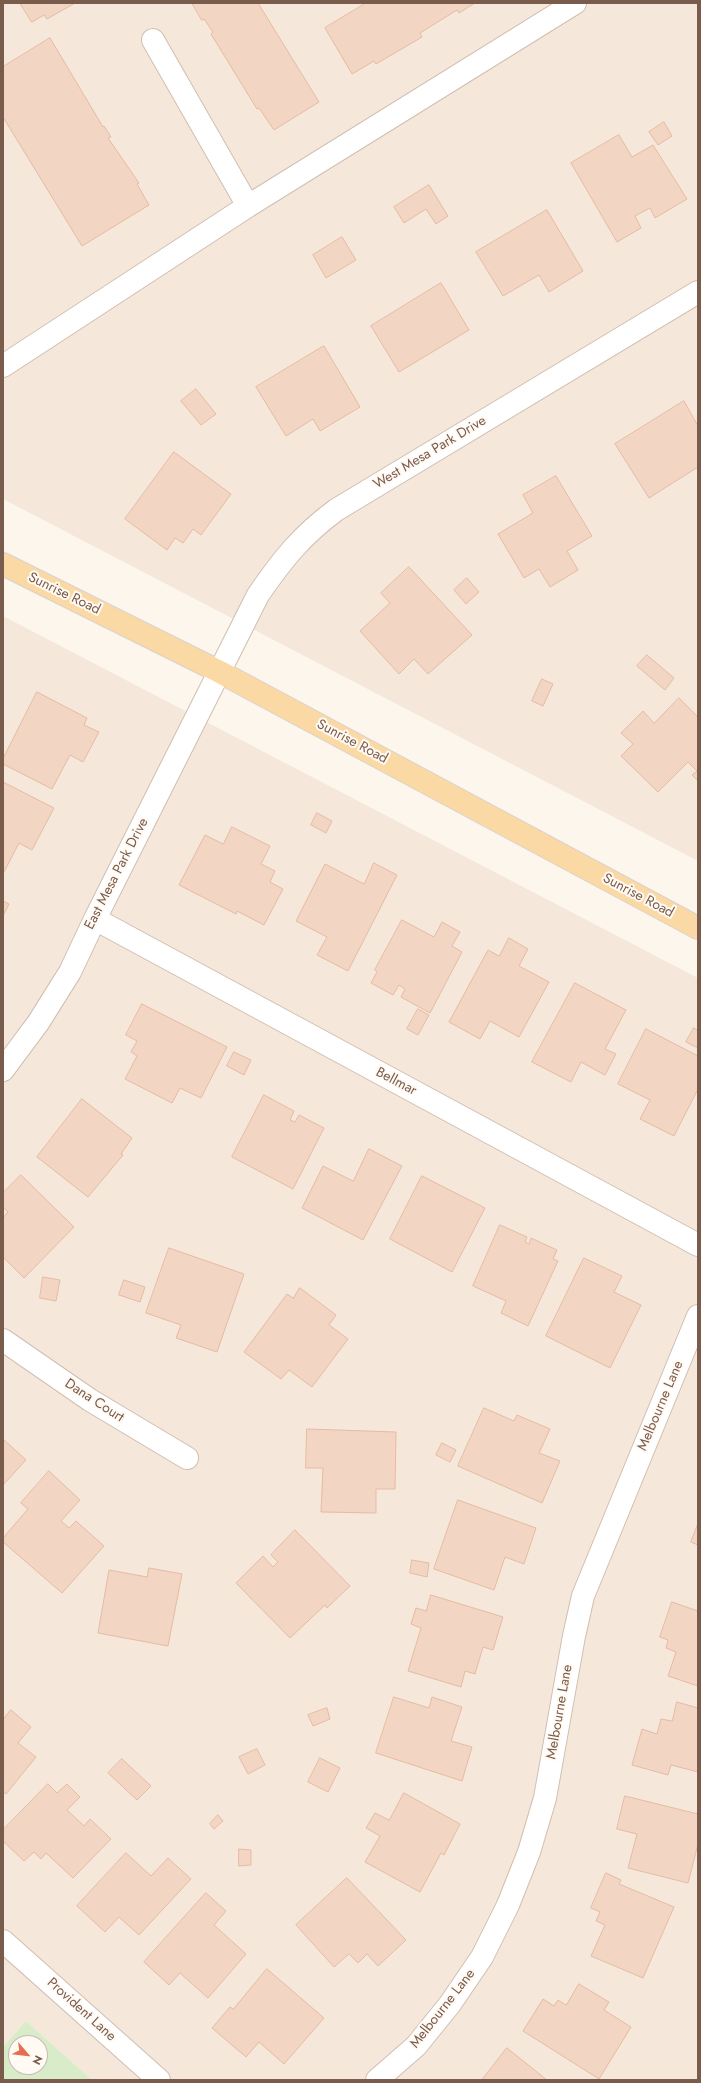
<!DOCTYPE html>
<style>
body{margin:0}
#map{position:relative;width:701px;height:2083px;overflow:hidden;background:#fdf6ec;font-family:Jost,sans-serif}
canvas{display:block}
.frame{position:absolute;inset:0;border:4px solid #7a5c4d;pointer-events:none}
.north{position:absolute;left:8px;top:2035px;width:40px;height:40px;box-sizing:border-box;background:#fffaf3;border:1px solid #cabbb1;border-radius:50%;rotate:118deg;font-size:11px;font-weight:700;line-height:16px;text-align:center;color:#7a5c4d}
.north::after{content:'';display:block;margin:auto;width:14px;height:18px;background:#e76f51;clip-path:polygon(50% 0,100% 100%,50% 72%,0 100%)}
</style>
<div id="map">
<canvas width="701" height="2083"></canvas>
<div class="frame"></div>
<div class="north">N</div>
</div>
<script>
const ctx = document.querySelector('canvas').getContext('2d');
ctx.lineJoin = 'round';
function paint(path, color) { ctx.fillStyle = color; ctx.fill(path, 'evenodd'); }
function trace(path, color, width, dash) { ctx.strokeStyle = color; ctx.lineWidth = width; ctx.lineCap = dash ? 'butt' : 'round'; ctx.setLineDash(dash || []); ctx.stroke(path); }
function drawText(font, color, halo, rows, align = 'center') {
  ctx.font = font + ' Jost,sans-serif'; ctx.lineWidth = 4; ctx.setLineDash([]); ctx.textBaseline = 'middle'; ctx.strokeStyle = halo; ctx.fillStyle = color; for (const [text, x, y, turn = 0] of rows) {
    ctx.save(); ctx.translate(x, y); ctx.rotate((+turn || 0) * Math.PI / 180); ctx.textAlign = isNaN(turn) ? turn : align; if (halo) ctx.strokeText(text, 0, 0); ctx.fillText(text, 0, 0); ctx.restore();
  }
}
const residential = new Path2D(`
 M 3,3 L 698,3 L 698,861 L 3,499 Z
 M 3,616 L 698,978 L 698,2080 L 92,2080 L 26,2021 L 3,2047 Z`);
const green = new Path2D(`
 M 26,2021 L 92,2080 L 3,2080 L 3,2047 ZM 16,2043 L 40,2043 L 40,2067 L 16,2067 Z`);
const building = new Path2D(`
 M 20,3 L 75,3 L 47,19 L 44,15 L 32,22 Z
 M 192,3 L 258,3 L 319,102 L 274,130 L 259,108 L 257,109 L 211,34 L 213,32 L 204,19 L 202,20 Z
 M 366,3 L 475,3 L 459,13 L 457,10 L 420,33 L 422,37 L 376,64 L 374,61 L 352,74 L 325,28 Z
 M 50,38 L 103,127 L 104,126 L 111,137 L 108,138 L 139,183 L 137,184 L 149,205 L 82,246 L 3,117 L 3,67 Z
 M 664,122 L 672,136 L 658,145 L 649,132 Z
 M 619,135 L 632,157 L 653,145 L 687,199 L 655,218 L 650,208 L 635,216 L 641,228 L 617,242 L 571,163 Z
 M 429,185 L 448,216 L 436,224 L 426,209 L 404,223 L 394,207 Z
 M 547,210 L 583,271 L 549,292 L 539,275 L 503,296 L 476,252 Z
 M 342,237 L 356,260 L 326,278 L 313,255 Z
 M 441,283 L 469,330 L 399,372 L 371,326 Z
 M 324,346 L 360,407 L 320,431 L 313,419 L 286,436 L 256,387 Z
 M 196,389 L 216,414 L 201,425 L 181,401 Z
 M 684,401 L 698,426 L 698,467 L 649,498 L 615,444 Z
 M 174,452 L 231,494 L 201,535 L 193,529 L 183,543 L 175,538 L 167,550 L 125,519 Z
 M 556,476 L 592,536 L 567,551 L 578,570 L 550,587 L 539,569 L 524,578 L 498,534 L 533,513 L 523,495 Z
 M 409,567 L 472,635 L 428,674 L 414,659 L 399,674 L 360,631 L 390,603 L 381,593 Z
 M 467,578 L 479,592 L 466,604 L 454,590 Z
 M 647,655 L 674,678 L 665,690 L 637,666 Z
 M 542,679 L 553,684 L 543,706 L 532,701 Z
 M 37,692 L 87,718 L 84,725 L 99,732 L 83,762 L 70,755 L 52,789 L 3,764 L 3,759 Z
 M 679,698 L 698,717 L 698,778 L 697,780 L 692,775 L 697,771 L 688,762 L 658,792 L 621,756 L 633,744 L 621,733 L 643,711 L 654,723 Z
 M 3,782 L 54,808 L 32,850 L 19,843 L 3,874 Z
 M 317,813 L 332,821 L 326,833 L 311,825 Z
 M 232,827 L 270,846 L 261,864 L 275,871 L 270,882 L 283,889 L 264,925 L 237,911 L 236,914 L 179,885 L 205,835 L 223,844 Z
 M 374,863 L 397,875 L 348,971 L 317,955 L 327,937 L 296,921 L 325,864 L 364,884 Z
 M 3,901 L 9,904 L 3,916 Z
 M 402,920 L 434,937 L 442,922 L 460,932 L 452,946 L 462,952 L 430,1013 L 401,997 L 405,989 L 399,985 L 393,995 L 371,983 L 377,972 L 375,970 Z
 M 509,938 L 528,949 L 519,966 L 549,982 L 519,1037 L 490,1021 L 480,1039 L 449,1022 L 488,950 L 499,956 Z
 M 575,983 L 626,1010 L 605,1049 L 616,1054 L 605,1075 L 581,1062 L 571,1082 L 532,1062 Z
 M 142,1004 L 227,1047 L 201,1098 L 180,1088 L 172,1103 L 125,1079 L 137,1056 L 131,1052 L 137,1041 L 126,1035 Z
 M 418,1009 L 429,1015 L 418,1035 L 407,1029 Z
 M 694,1028 L 698,1031 L 698,1048 L 686,1042 Z
 M 646,1029 L 698,1056 L 698,1089 L 674,1136 L 640,1119 L 650,1100 L 618,1084 Z
 M 234,1052 L 251,1060 L 244,1075 L 227,1066 Z
 M 264,1095 L 294,1111 L 290,1120 L 295,1122 L 299,1115 L 324,1128 L 293,1189 L 232,1157 Z
 M 82,1099 L 132,1138 L 121,1154 L 123,1155 L 88,1197 L 37,1157 Z
 M 369,1149 L 402,1166 L 363,1240 L 302,1208 L 323,1166 L 353,1181 Z
 M 21,1175 L 74,1227 L 24,1278 L 3,1257 L 3,1218 L 8,1212 L 3,1207 L 3,1193 Z
 M 422,1176 L 485,1208 L 452,1272 L 390,1239 Z
 M 500,1225 L 527,1237 L 525,1242 L 529,1244 L 531,1238 L 557,1250 L 553,1259 L 558,1261 L 528,1326 L 501,1313 L 506,1301 L 473,1286 Z
 M 169,1248 L 244,1274 L 217,1352 L 176,1338 L 181,1325 L 146,1313 Z
 M 584,1258 L 622,1276 L 614,1292 L 641,1305 L 610,1368 L 546,1336 Z
 M 43,1277 L 60,1280 L 56,1301 L 40,1298 Z
 M 124,1280 L 145,1287 L 140,1302 L 119,1295 Z
 M 300,1288 L 336,1315 L 329,1325 L 348,1339 L 312,1387 L 289,1370 L 281,1379 L 244,1352 L 287,1294 L 293,1298 Z
 M 484,1408 L 514,1421 L 517,1415 L 550,1429 L 539,1453 L 560,1461 L 542,1503 L 458,1466 Z
 M 307,1429 L 396,1432 L 395,1489 L 376,1489 L 376,1513 L 321,1512 L 323,1468 L 306,1468 Z
 M 3,1439 L 26,1460 L 3,1485 Z
 M 442,1443 L 456,1450 L 450,1462 L 436,1455 Z
 M 49,1471 L 80,1500 L 61,1521 L 69,1528 L 76,1521 L 104,1546 L 62,1593 L 3,1542 L 3,1538 L 28,1509 L 21,1503 Z
 M 458,1500 L 536,1528 L 524,1564 L 505,1557 L 494,1590 L 434,1569 Z
 M 698,1524 L 698,1545 L 691,1542 Z
 M 295,1530 L 350,1586 L 327,1608 L 325,1605 L 290,1638 L 236,1583 L 263,1556 L 273,1567 L 278,1562 L 271,1555 Z
 M 412,1560 L 429,1563 L 427,1577 L 410,1573 Z
 M 149,1568 L 182,1574 L 168,1646 L 98,1633 L 109,1570 L 147,1577 Z
 M 431,1595 L 503,1617 L 493,1650 L 483,1647 L 475,1674 L 465,1671 L 461,1687 L 408,1671 L 421,1628 L 411,1624 L 416,1608 L 426,1611 Z
 M 672,1602 L 698,1611 L 698,1686 L 668,1676 L 676,1652 L 666,1648 L 668,1640 L 660,1637 Z
 M 394,1697 L 429,1708 L 432,1697 L 462,1707 L 451,1741 L 472,1747 L 462,1781 L 376,1753 Z
 M 677,1702 L 698,1708 L 698,1772 L 671,1765 L 668,1775 L 632,1765 L 642,1729 L 657,1734 L 661,1719 L 672,1721 Z
 M 327,1708 L 330,1719 L 313,1726 L 308,1715 Z
 M 11,1710 L 31,1727 L 18,1743 L 36,1757 L 6,1794 L 3,1792 L 3,1720 Z
 M 257,1749 L 265,1765 L 248,1774 L 239,1757 Z
 M 320,1758 L 340,1768 L 328,1792 L 308,1782 Z
 M 122,1759 L 151,1786 L 137,1800 L 108,1773 Z
 M 48,1784 L 57,1793 L 67,1784 L 80,1797 L 67,1810 L 84,1826 L 90,1819 L 111,1839 L 73,1878 L 46,1853 L 41,1859 L 34,1852 L 24,1861 L 3,1841 L 3,1830 Z
 M 404,1793 L 460,1824 L 444,1855 L 441,1853 L 420,1892 L 365,1862 L 380,1836 L 366,1828 L 375,1813 L 389,1820 Z
 M 625,1796 L 698,1814 L 698,1844 L 688,1883 L 628,1868 L 637,1834 L 617,1829 Z
 M 218,1815 L 223,1821 L 214,1829 L 210,1824 Z
 M 239,1849 L 251,1850 L 251,1865 L 239,1866 Z
 M 126,1853 L 151,1876 L 168,1858 L 191,1879 L 139,1935 L 119,1917 L 105,1932 L 77,1906 Z
 M 606,1873 L 621,1880 L 619,1884 L 674,1907 L 643,1978 L 591,1956 L 605,1925 L 596,1921 L 600,1912 L 591,1908 Z
 M 347,1878 L 406,1940 L 378,1966 L 367,1954 L 358,1963 L 349,1954 L 334,1967 L 296,1925 Z
 M 206,1893 L 226,1911 L 214,1925 L 246,1954 L 208,1998 L 180,1973 L 169,1985 L 144,1962 Z
 M 267,1969 L 324,2018 L 284,2064 L 259,2042 L 246,2057 L 212,2028 L 230,2007 L 233,2009 Z
 M 579,1984 L 609,2002 L 604,2010 L 631,2027 L 599,2079 L 523,2031 L 543,1999 L 554,2006 L 558,2000 L 566,2005 Z
 M 507,2048 L 547,2080 L 482,2080 Z`);
const minor = new Path2D(`
 M 248,206 L 575,3
 M 3,366 L 248,206 L 153,40
 M 95,919 L 698,1245
 M 3,1070 L 38,1023 L 70,972 L 95,919 L 258,595 C 282,560 301,536 336,510 L 698,292
 M 3,1340 L 90,1400 L 187,1458
 M 3,1941 L 159,2080
 M 377,2080 L 416,2046 L 450,2004 L 482,1957 L 508,1905 L 529,1852 L 545,1798 L 574,1636 L 583,1596 L 698,1316`);
const major = new Path2D(`
 M 3,564 L 220,672 L 698,928`);
const streetNames = [
 ["West Mesa Park Drive",430,453,-31],
 ["Sunrise Road",64,594,26],
 ["Sunrise Road",352,742,28],
 ["East Mesa Park Drive",117,874,-63],
 ["Sunrise Road",638,896,28],
 ["Bellmar",396,1082,28],
 ["Dana Court",94,1401,33],
 ["Melbourne Lane",661,1406,-67],
 ["Melbourne Lane",560,1712,-80],
 ["Melbourne Lane",443,2009,-52],
 ["Provident Lane",81,2010,42]
];
paint(residential, '#f5e8da');
paint(green, '#d8ecc9');
paint(building, '#f3d5c3');
trace(building, '#e6bba3', 1);
trace(minor, '#d1beb0', 24);
trace(major, '#dad1cd', 24);
trace(minor, '#fff', 22);
trace(major, '#fbd9a5', 22);
drawText('14px', '#7a5c4d', '#fffaf3', streetNames);
</script>
